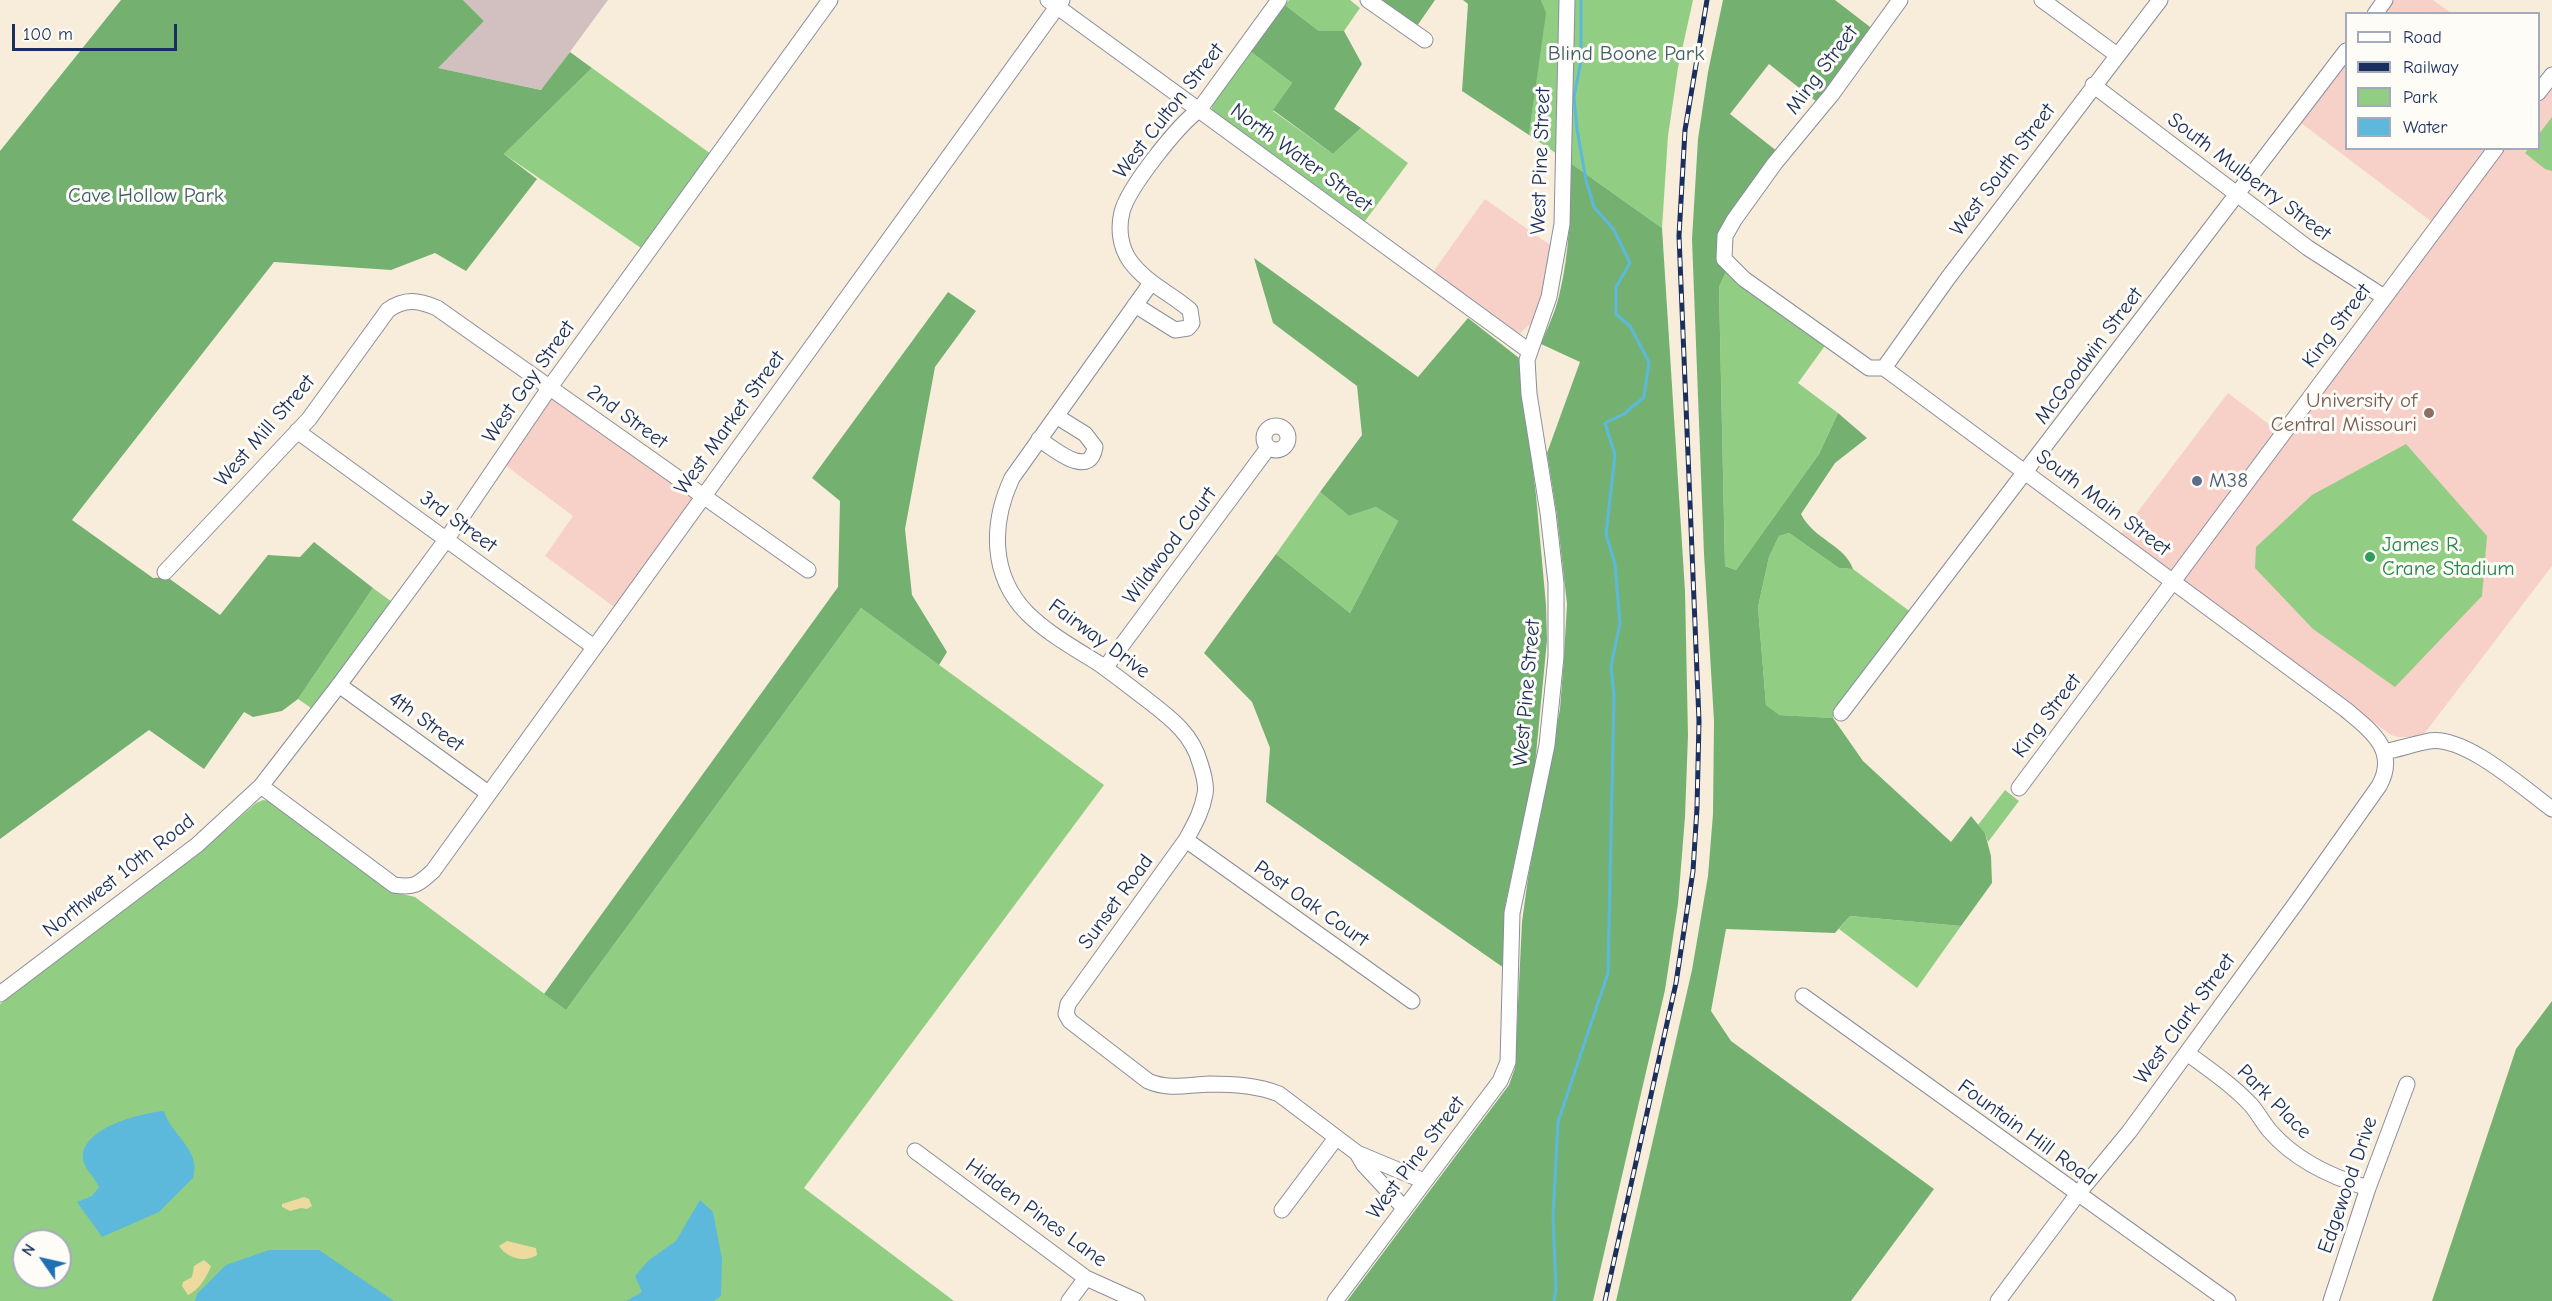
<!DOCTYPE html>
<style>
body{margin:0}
#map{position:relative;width:2552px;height:1301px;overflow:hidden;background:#f8eddb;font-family:"Comic Neue",sans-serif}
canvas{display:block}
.legend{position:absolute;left:2345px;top:12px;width:195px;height:138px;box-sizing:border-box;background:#fdfcf7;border:2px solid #a3aaba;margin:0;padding:8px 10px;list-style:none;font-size:18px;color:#1b2f5e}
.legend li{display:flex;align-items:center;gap:12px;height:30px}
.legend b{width:30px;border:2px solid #a3aaba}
.north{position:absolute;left:12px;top:1229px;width:60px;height:60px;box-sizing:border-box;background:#fdfcf7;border:2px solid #a3aaba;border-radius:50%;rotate:304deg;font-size:16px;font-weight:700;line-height:24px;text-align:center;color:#1b2f5e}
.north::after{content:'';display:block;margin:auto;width:21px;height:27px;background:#1f6fb2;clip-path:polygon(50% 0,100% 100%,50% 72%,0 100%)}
.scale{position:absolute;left:12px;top:24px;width:165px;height:27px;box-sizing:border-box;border:3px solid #1b2f5e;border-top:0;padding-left:8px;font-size:18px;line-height:21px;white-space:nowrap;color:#1b2f5e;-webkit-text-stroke:4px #fdfcf7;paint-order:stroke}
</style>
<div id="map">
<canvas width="2552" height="1301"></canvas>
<ul class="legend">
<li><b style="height:8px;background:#fff"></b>Road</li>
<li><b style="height:8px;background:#1b2f5e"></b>Railway</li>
<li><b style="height:16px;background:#91ce83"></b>Park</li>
<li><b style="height:16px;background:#5db9db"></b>Water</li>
</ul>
<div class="north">N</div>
<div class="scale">100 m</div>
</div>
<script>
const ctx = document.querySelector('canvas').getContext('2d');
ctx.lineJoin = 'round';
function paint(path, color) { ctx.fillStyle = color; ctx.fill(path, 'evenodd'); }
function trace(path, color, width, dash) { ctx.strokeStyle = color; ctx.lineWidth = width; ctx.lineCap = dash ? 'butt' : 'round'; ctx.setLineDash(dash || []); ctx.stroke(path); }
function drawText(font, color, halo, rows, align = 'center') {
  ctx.font = font + ' "Comic Neue",sans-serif'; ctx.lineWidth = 6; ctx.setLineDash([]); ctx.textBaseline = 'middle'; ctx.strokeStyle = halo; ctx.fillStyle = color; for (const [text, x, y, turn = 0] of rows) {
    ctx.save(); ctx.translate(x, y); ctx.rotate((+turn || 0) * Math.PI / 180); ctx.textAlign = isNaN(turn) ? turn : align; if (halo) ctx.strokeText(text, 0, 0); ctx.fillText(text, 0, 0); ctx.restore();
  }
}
const built = new Path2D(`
 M 2394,0 L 2433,0 L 2451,13 L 2384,14 Z
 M 2346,63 L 2346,148 L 2538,148 L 2539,80 L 2550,89 L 2552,87 L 2552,566 L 2424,734 L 2414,737 L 2398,737 L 2391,735 L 2120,535 L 2228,393 L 2287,438 L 2444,231 L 2301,123 Z
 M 1485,199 L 1553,247 L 1547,287 L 1533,322 L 1520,333 L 1511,329 L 1433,272 Z
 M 552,399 L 692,498 L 692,502 L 617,609 L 545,556 L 573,516 L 505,465 L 548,401 Z`);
const industrial = new Path2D(`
 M 463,0 L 608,0 L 542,90 L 437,68 L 484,21 Z`);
const green = new Path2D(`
 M 1289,0 L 1350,0 L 1360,8 L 1344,31 L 1319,31 L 1285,5 Z
 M 1541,0 L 1561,0 L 1557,154 L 1529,135 L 1545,13 Z
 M 1572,0 L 1693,0 L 1678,68 L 1668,136 L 1662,228 L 1569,162 Z
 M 1250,51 L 1292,83 L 1273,111 L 1333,154 L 1361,128 L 1408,163 L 1365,221 L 1212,110 L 1212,103 Z
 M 592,68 L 711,154 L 641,248 L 504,154 Z
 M 2552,117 L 2552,171 L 2545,169 L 2525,153 L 2528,149 L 2538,148 L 2539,134 Z
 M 1726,272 L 1827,343 L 1798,383 L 1838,413 L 1819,454 L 1736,570 L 1725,566 L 1719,287 Z
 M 2406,444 L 2487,536 L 2482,596 L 2395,687 L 2313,629 L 2255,568 L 2256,547 L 2312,495 Z
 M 1320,492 L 1349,516 L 1376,507 L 1398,521 L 1350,613 L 1276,554 Z
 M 1789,533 L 1839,568 L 1853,569 L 1912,613 L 1838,704 L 1833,712 L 1833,718 L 1778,715 L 1766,705 L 1758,607 L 1769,557 L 1779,536 Z
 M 373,588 L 392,602 L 314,710 L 298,699 Z
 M 861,608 L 1104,785 L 804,1188 L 954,1301 L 0,1301 L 0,1004 L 198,854 L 256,803 L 263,800 L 270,801 L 393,892 L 415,897 L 566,1010 ZM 24,1241 L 60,1241 L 60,1277 L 24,1277 Z
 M 2005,790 L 2019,801 L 1988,842 L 1985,833 L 1978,825 Z
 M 1850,916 L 1961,926 L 1917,988 L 1839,929 Z`);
const forest = new Path2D(`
 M 121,0 L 463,0 L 484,21 L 438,68 L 541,90 L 570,52 L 592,68 L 504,154 L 537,179 L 466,271 L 435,253 L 391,270 L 274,262 L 72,520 L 153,578 L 167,577 L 220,615 L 268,555 L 300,557 L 314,542 L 373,588 L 298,699 L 282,711 L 253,717 L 244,712 L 204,769 L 149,730 L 0,839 L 0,151 Z
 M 1380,0 L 1435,0 L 1417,26 Z
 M 1463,0 L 1541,0 L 1546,13 L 1529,135 L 1462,91 L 1468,4 Z
 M 1723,0 L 1835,0 L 1874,30 L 1817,102 L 1769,64 L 1730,114 L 1778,152 L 1730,215 L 1723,267 L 1726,272 L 1719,287 L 1725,566 L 1736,570 L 1819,454 L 1838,413 L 1867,438 L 1835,463 L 1801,514 C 1814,540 1844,544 1853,569 L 1839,568 L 1789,533 L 1779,536 L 1769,557 L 1758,607 L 1766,705 L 1779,715 L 1833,718 L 1863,761 L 1951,842 L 1971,816 L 1985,833 L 1991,856 L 1992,883 L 1961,926 L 1850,916 L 1835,933 L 1726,929 L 1711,1011 L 1731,1041 L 1934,1189 L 1851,1301 L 1616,1301 L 1692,970 L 1708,876 L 1713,814 L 1714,721 L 1704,554 L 1692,239 L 1698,139 L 1708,72 Z
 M 1285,5 L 1319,31 L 1344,31 L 1362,64 L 1334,109 L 1361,128 L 1333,154 L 1273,110 L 1292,83 L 1250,51 Z
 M 1569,162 L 1662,228 L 1685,591 L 1688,735 L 1685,817 L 1678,904 L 1665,990 L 1593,1301 L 1347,1301 L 1509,1085 L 1515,1068 L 1522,922 L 1528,878 L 1560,709 L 1564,657 L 1567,604 L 1557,516 L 1547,453 L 1580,362 L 1541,344 C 1547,329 1555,313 1559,296 C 1570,252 1571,207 1569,162 Z
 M 1254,258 L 1418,377 L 1468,318 L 1519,358 L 1536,495 L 1546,605 L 1547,640 L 1535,765 L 1505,906 L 1504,968 L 1266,802 L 1270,748 L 1252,702 L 1204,653 L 1276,554 L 1350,613 L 1398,521 L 1376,507 L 1349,516 L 1320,492 L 1362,435 L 1357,386 L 1273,323 Z
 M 948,292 L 976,311 L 935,367 L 905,529 L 912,595 L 947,652 L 939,665 L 861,608 L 566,1010 L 544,994 L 838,587 L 840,501 L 812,478 Z
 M 2552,1001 L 2552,1301 L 2432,1301 L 2516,1049 Z`);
const sand = new Path2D(`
 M 304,1197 L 309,1199 L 312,1206 L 307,1209 L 301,1208 L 290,1211 L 282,1207 L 282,1204 Z
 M 507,1241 L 536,1248 L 537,1255 C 524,1263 507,1258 499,1246 Z
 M 204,1260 L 211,1266 C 207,1277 198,1291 188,1295 L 182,1286 L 183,1282 L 192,1277 L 194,1266 Z`);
const water = new Path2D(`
 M 164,1111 C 170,1134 202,1150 193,1178 L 159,1212 L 102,1237 L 77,1202 L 92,1196 L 99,1187 C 95,1177 83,1168 83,1158 C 81,1128 141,1113 164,1111 Z
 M 700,1200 L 713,1212 L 722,1259 L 721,1296 L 714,1301 L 626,1301 L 642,1292 L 635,1276 L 649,1260 L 676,1241 Z
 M 269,1250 L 319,1250 L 394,1301 L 195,1301 L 197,1294 L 226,1265 Z`);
const stream = new Path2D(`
 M 1554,1301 L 1556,1289 L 1553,1218 L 1558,1122 L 1608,973 L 1614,696 L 1611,666 L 1620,623 L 1615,564 L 1606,534 L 1615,455 L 1605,423 L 1624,414 L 1644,397 L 1649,362 L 1630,326 L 1616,314 L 1616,287 L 1630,263 L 1614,230 L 1594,207 L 1586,180 L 1577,129 L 1574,97 L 1581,61 L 1581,0`);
const minor = new Path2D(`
 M 1048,0 L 1529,351
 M 1368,0 L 1425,40
 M 1900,0 L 1832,94 L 1775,163 L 1734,220 L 1725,236 L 1724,259 L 1744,279 L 1869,368 L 1884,368 L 2345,709 C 2370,730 2399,750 2379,786 L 2296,903 L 2129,1132 L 2077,1195 L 1998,1301
 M 2042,0 L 2117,55
 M 2375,14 L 2385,0
 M 2093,85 L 2308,248 L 2384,297
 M 2538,93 L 2552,75
 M 1151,283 L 1012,478 C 991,523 990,575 1027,613 C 1047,633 1074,648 1098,663 C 1114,674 1130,687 1146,699 C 1169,717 1192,733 1200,763 C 1203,772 1207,785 1205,794 C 1202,812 1194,825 1186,840 L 1068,1004 L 1066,1014 L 1070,1021 L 1148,1081 C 1168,1090 1187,1085 1209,1084 C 1232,1084 1258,1085 1279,1094 L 1357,1153 L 1424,1181
 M 1135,305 L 1175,330 L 1188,328 L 1192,323 L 1190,310 C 1170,293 1146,283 1130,261 C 1120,247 1118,228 1122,212 C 1128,188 1178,125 1199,110 L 1279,0
 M 1884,368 L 1948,278 L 2160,0
 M1264 438a12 12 0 1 1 24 0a12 12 0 1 1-24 0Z
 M 297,431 L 594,647
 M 1039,439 C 1054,449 1090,480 1095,447 L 1085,434 L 1056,416
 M 165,572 L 309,419 L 388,310 C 405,298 418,300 437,308 L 808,570
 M 1105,668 L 1268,448
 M 339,685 L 488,793
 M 1841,713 L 2346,51
 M 2384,752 C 2399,749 2414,744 2429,741 C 2465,735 2523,788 2552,809
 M 261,786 L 394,885 C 414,888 418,885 433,871 L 1062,0
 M 2019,788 L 2496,148
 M 1186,840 L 1412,1001
 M 0,994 L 197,845 L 261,786 L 339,685 L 446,540 L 550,387 L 830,0
 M 1803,996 L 2228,1301
 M 2187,1053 C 2209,1069 2232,1085 2251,1105 C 2258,1113 2263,1123 2270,1131 C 2295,1160 2331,1177 2368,1188
 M 915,1151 L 1086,1278 L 1137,1301
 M 1357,1153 L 1364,1165 L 1404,1208
 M 1282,1210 L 1336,1138
 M 1069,1301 L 1086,1278
 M 1335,1301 L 1500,1081 L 1508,1062 L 1512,913 L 1547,745 L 1556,657 L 1556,583 L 1548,513 L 1529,394 L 1527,360 L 1549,297 L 1562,224 L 1567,0
 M 2331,1301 L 2368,1188 L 2407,1084`);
const rail = new Path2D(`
 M 1605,1301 L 1676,983 L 1693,871 L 1697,808 L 1699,721 L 1679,236 L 1685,130 L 1707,0`);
const markers = [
 [2429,413,6,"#8d6e63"],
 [2197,481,6,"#5c6f8a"],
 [2370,557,6,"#2e9e5b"]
];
const parkNames = [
 ["Blind Boone Park",1626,54],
 ["Cave Hollow Park",146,196]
];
const streetNames = [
 ["Ming Street",1822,70,-53],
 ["West Culton Street",1169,111,-52],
 ["North Water Street",1301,158,36],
 ["West Pine Street",1541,161,-88],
 ["West South Street",2003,170,-53],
 ["South Mulberry Street",2249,177,37],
 ["King Street",2337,326,-53],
 ["McGoodwin Street",2089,356,-53],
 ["West Gay Street",529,382,-55],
 ["2nd Street",627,417,36],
 ["West Market Street",730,423,-54],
 ["West Mill Street",265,431,-49],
 ["South Main Street",2103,503,37],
 ["3rd Street",458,522,36],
 ["Wildwood Court",1170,546,-53],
 ["Fairway Drive",1099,639,36],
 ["West Pine Street",1527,693,-85],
 ["King Street",2047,716,-53],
 ["4th Street",426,722,36],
 ["Northwest 10th Road",119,876,-38],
 ["Sunset Road",1116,902,-54],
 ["Post Oak Court",1311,904,35],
 ["West Clark Street",2185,1019,-54],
 ["Park Place",2274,1102,45],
 ["Fountain Hill Road",2027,1133,36],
 ["West Pine Street",1416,1158,-53],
 ["Edgewood Drive",2348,1185,-71],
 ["Hidden Pines Lane",1036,1213,36]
];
const educationNames = [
 ["University of",2417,401],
 ["Central Missouri",2417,425]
];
const serviceNames = [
 ["M38",2209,481]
];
const leisureNames = [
 ["James R.",2382,545],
 ["Crane Stadium",2382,569]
];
paint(built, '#f7d1c8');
paint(industrial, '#d2bfc0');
paint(green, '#91ce83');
paint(forest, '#74b171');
paint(sand, '#eeda9e');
paint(water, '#5db9db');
trace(stream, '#5db9db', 3);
trace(minor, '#8a8e9c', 17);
trace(minor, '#fff', 15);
trace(rail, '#1b2f5e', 5);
trace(rail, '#fdfcf7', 3, [9]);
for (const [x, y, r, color] of markers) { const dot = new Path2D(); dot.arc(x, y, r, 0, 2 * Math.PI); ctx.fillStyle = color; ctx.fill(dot); trace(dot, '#fdfcf7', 2); }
drawText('21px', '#3e5f69', '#fdfcf7', parkNames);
drawText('21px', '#1b2f5e', '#fdfcf7', streetNames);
drawText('21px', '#785e54', '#fdfcf7', educationNames, 'right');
drawText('21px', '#4e5e75', '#fdfcf7', serviceNames, 'left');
drawText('21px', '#27864d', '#fdfcf7', leisureNames, 'left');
</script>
